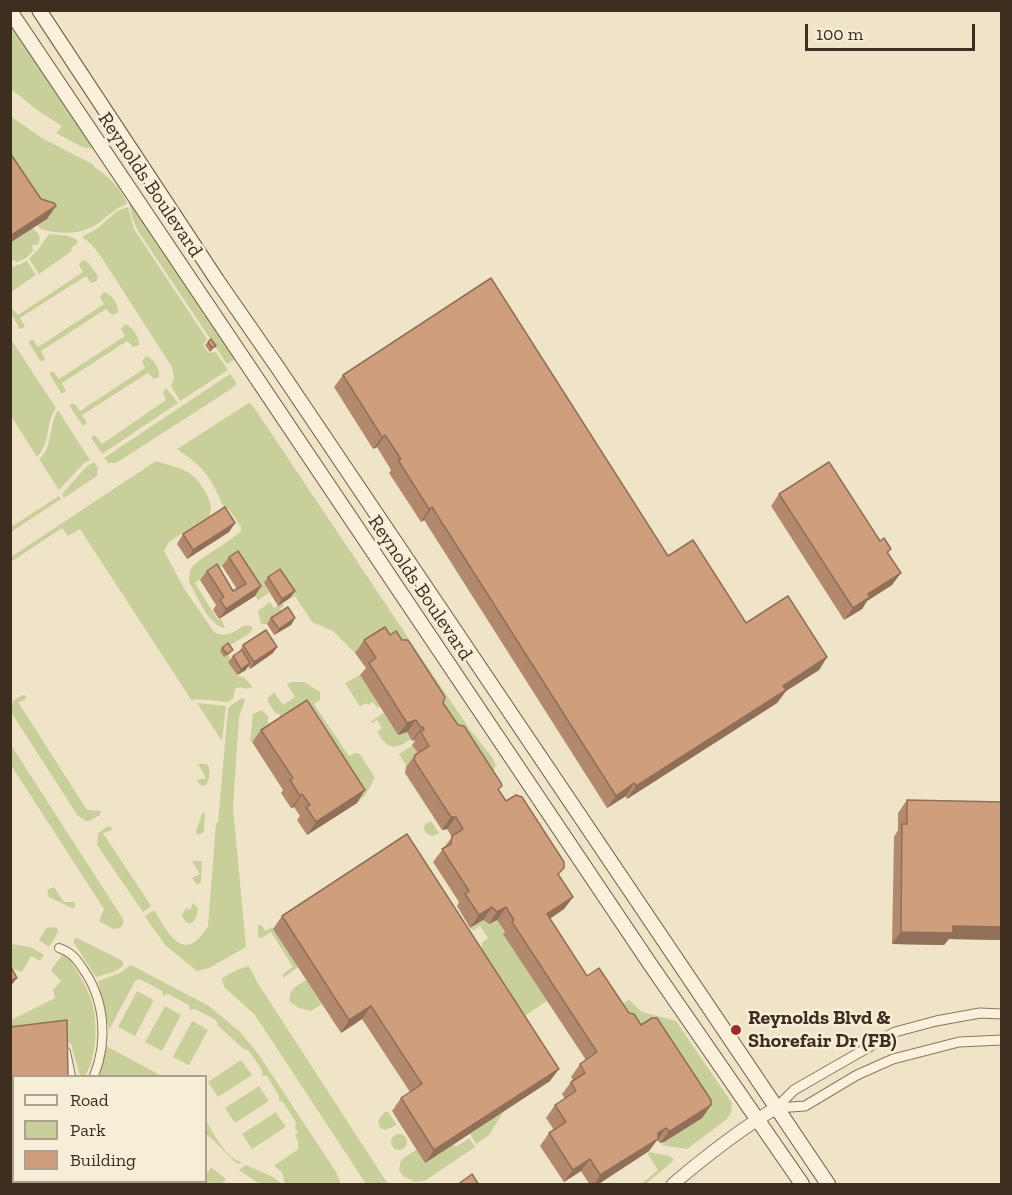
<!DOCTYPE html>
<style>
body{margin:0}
#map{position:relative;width:1012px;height:1195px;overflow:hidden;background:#f0e4c8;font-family:"Zilla Slab",serif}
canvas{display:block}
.frame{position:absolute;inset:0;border:12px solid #3d2e20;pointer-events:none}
.legend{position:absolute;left:12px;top:1075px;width:195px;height:108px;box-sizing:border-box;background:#f7eed8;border:2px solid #ada18e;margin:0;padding:8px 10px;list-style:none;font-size:18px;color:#3d2e20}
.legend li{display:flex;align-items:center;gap:12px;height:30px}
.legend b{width:30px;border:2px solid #ada18e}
.scale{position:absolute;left:805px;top:24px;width:170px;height:27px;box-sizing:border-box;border:3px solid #3d2e20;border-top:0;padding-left:8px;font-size:18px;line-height:21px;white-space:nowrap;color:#3d2e20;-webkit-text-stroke:4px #f7eed8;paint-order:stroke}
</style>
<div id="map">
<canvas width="1012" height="1195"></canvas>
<div class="frame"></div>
<ul class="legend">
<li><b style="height:8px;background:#faf1dc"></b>Road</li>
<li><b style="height:16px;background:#c9cf9b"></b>Park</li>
<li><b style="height:16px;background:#cf9f7d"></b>Building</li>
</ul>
<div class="scale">100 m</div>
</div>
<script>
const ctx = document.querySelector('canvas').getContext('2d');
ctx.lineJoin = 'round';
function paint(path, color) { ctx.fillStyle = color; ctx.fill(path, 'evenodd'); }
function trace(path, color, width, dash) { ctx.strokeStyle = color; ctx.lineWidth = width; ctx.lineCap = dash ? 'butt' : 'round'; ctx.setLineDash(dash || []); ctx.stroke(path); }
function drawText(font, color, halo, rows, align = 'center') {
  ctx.font = font + ' "Zilla Slab",serif'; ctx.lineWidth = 5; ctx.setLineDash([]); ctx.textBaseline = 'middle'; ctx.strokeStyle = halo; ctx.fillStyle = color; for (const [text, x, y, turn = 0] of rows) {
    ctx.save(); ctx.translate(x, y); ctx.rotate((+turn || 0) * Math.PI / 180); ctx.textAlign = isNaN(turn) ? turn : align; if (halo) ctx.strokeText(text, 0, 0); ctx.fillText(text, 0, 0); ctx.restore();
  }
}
const green = new Path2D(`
 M 10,22 L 93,147 L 93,149 L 82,147 L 56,133 L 62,126 L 37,110 L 11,89 Z
 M 10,116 L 42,138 L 94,165 L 94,167 C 106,174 123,190 127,204 C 116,208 109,215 100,222 C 83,235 61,235 41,229 L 37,225 L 47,218 L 11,179 Z
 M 128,198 L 235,359 L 227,364 L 138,231 L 132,217 Z
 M 128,207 L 134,229 L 207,339 L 203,345 L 209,353 L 216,352 L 228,370 L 180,401 L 171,386 L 174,378 L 172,367 L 100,255 L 91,244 L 82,237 L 98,228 L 117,211 Z
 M 32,228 C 39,233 42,237 38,245 L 32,245 L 33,251 L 26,258 L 17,262 L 13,260 L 11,261 L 11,243 Z
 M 49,234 L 69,236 L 77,240 L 77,244 L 71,248 L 72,251 L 39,274 L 29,259 L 40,247 Z
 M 83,260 L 88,262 L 98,276 L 97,281 L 91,283 L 86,276 L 20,318 L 25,327 L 20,329 L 11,314 L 11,307 L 18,315 L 83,272 L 79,265 Z
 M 27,261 L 36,275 L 11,292 L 11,268 Z
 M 104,292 C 111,294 120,306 118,313 L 112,315 L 106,309 L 41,351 L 45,359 L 41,362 L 29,343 L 29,341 L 33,340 L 38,347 L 104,304 L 100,297 Z
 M 125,324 C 132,326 140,338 139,345 L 133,347 L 127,341 L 62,383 L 66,391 L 62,394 L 50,375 L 50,372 L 54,372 L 59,379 L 125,336 L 121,329 Z
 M 10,338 L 56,408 C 45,423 51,443 37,457 L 11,416 Z
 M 146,356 C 153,358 161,370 159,377 L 154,379 L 148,373 L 82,415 L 87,423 L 83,426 L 70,407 L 71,404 L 75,404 L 80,411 L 145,368 L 142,361 Z
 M 230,374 L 237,384 L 231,389 L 116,463 L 108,463 L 104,458 Z
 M 166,388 L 178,403 L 102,454 L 92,439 L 92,436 L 95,435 L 102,444 L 166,400 L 163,392 Z
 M 249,403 L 253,406 L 409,639 L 401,644 L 355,653 L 333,631 L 312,622 L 295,596 L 291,598 L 276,576 L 264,583 L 269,593 L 258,600 L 231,560 L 195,583 L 218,620 L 221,619 L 225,628 C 209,626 198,598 190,584 C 188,578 189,571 193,566 C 204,555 228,543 241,531 L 241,527 L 228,508 L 224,508 C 211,477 205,468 177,449 Z
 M 58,410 L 90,460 L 84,463 L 59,490 L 39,459 C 54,446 48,426 58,410 Z
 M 156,461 C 181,469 193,469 206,493 C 210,501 213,508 209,516 L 169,542 L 164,551 L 185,590 L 214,632 C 227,638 234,632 245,625 L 253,627 L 250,633 L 227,647 L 231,661 L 229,663 L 237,675 L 245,678 L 252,687 L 248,689 L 240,687 L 235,689 L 233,699 L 228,702 L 195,699 L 192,701 L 80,529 L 68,536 L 62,528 L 11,562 L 11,557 Z
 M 94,462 L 98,468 L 97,476 L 64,498 L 62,494 L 87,466 Z
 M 59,496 L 61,499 L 11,532 L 11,527 Z
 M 270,602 L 274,608 L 282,603 L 284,606 L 280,609 L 283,613 L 267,624 L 261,624 L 258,611 Z
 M 410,641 L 471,731 L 492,757 L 496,765 L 492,773 L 397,646 Z
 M 362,674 L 361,677 L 380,706 L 377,708 L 373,702 L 368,705 L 366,703 L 360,707 L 345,683 Z
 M 291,682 L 304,682 L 320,692 L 320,700 L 314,704 L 349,756 L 356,753 L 360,754 L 375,778 L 366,794 L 357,803 L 298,713 L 284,722 L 278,713 L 276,714 L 268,702 L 268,698 L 274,692 L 283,705 L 295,697 L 287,684 Z
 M 23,695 L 26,696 L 25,700 L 18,702 L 87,810 L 101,811 L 100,815 L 91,820 L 86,821 L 78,816 L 11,712 C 9,703 15,699 23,695 Z
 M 243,698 L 245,700 L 239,717 L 233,807 L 246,947 L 209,968 L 197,971 L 165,945 L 145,916 L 154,910 C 169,934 184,966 208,926 L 216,823 L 218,822 L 228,709 L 231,705 Z
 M 197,703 L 226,706 L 222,741 Z
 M 262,710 L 269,718 L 267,720 L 273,729 L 250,742 L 253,714 Z
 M 384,713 L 398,735 L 407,732 L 411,739 C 394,751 388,749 377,732 L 382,728 L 377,720 L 372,723 L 371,721 Z
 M 11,745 L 123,919 L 123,924 L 120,928 L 113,929 L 99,921 L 104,909 L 11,765 Z
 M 413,745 L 420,758 L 407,767 L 399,754 Z
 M 198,764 L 207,764 C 211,769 210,781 205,786 L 200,785 L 197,780 L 206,778 Z
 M 205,812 L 204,832 L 198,835 L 196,832 L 202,813 Z
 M 431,821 L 439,833 L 433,836 L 427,834 L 424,829 L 425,824 Z
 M 108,826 L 111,827 L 112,830 L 103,833 L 151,906 L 143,912 L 97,845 L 98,833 Z
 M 192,861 L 202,861 L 201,882 L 197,885 L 192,878 L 200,874 Z
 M 54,887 L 64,902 L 75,902 L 75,907 L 72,908 L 49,897 L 47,890 Z
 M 193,903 L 198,908 C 198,921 188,931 182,915 L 186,908 L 190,910 Z
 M 483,920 L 489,924 L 497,920 L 505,933 L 504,934 L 547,1001 L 517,1021 L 474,954 L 482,948 L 482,943 L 488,938 L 480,926 L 474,930 L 470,929 Z
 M 258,925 L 261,925 L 266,931 L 272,927 L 298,967 L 283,978 L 283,974 L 293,967 L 271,932 L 262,938 L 258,937 Z
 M 52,927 L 57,928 L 58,932 L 49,947 L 39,940 L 46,928 Z
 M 74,938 L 77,938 L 123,961 L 123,966 L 114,972 L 96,977 L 74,943 Z
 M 11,944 L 30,947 L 44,955 L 40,961 L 31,956 L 22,972 L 11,968 Z
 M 63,954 L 68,956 C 76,970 87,986 92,1002 C 98,1024 97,1057 85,1076 L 81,1076 L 79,1073 L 71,1044 L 65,1040 L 14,1076 L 14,1182 L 11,1184 L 11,1020 L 55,998 L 53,990 L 61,981 L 51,970 Z
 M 131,965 L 209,1006 L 241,1033 L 259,1055 L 336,1172 L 341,1184 L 285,1184 L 282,1172 L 274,1166 L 298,1149 L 298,1141 L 295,1135 L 298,1133 L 295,1128 L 296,1122 L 283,1102 L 279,1101 L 279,1096 L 267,1076 L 262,1075 L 262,1070 L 249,1051 L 244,1049 L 218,1026 L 216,1020 L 195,1009 L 190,1010 L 189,1005 L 168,994 L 163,996 L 162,991 L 140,979 L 135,981 L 109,1030 L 98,981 L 120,973 Z
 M 249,966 L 257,982 L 388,1184 L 366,1184 L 255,1015 L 224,987 L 222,979 C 231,972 238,969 249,966 Z
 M 306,980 L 322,1004 L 311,1011 L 299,1008 L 290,1002 C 288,989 297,986 306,980 Z
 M 137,991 L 154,1000 L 135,1036 L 118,1027 Z
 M 629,1000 L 642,1012 L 676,1021 L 732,1103 L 731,1113 L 727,1119 L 687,1149 L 661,1145 L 703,1115 L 644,1030 L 621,1005 Z
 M 165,1006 L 181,1015 L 162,1051 L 145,1042 Z
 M 192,1021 L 208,1030 L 189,1065 L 173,1057 Z
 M 106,1046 L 162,1076 L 98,1076 Z
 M 241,1060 L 252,1075 L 218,1097 L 208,1082 Z
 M 259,1086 L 269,1101 L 235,1123 L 225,1108 Z
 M 504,1111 L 489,1135 L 476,1144 L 470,1134 Z
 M 276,1112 L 286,1127 L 252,1149 L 242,1134 Z
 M 385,1112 L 388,1112 L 397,1125 L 385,1130 L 380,1128 L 378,1120 Z
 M 206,1121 C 214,1134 226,1159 242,1162 L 238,1164 C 226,1155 218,1143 206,1134 Z
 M391 1142a8 8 0 1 1 16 0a8 8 0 1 1-16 0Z
 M 469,1138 L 475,1147 L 426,1180 L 415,1182 L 403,1176 L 399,1170 L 401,1160 L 417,1149 L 453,1144 L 456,1147 Z
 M 649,1152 L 670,1156 L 674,1160 L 646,1184 L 641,1184 L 658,1170 L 648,1154 Z
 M 246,1165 L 273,1177 L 282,1184 L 260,1184 L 239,1170 Z
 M 211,1167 L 226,1179 L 222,1184 L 198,1184 L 201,1182 L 206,1182 L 206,1175 Z`);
const pedestrian = new Path2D(`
 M 59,948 C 71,952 76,958 83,969 C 105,1000 108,1041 94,1076
 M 66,1052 L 71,1076
 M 100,1182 L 105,1184
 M 51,1184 L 52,1182`);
const minor = new Path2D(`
 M 776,1108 L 794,1090 L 895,1032 L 936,1021 L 980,1013 L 1002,1014
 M 776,1108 L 805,1106 L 857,1075 L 893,1059 L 959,1042 L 1002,1040`);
const tertiary = new Path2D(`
 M 673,1184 C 706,1156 739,1130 776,1108`);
const secondary = new Path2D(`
 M 39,10 L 217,280 L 278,368 L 828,1184
 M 10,11 L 650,964 L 802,1184`);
const wall = new Path2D(`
 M 208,342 L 213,349 L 210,352 L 205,345 Z
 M 343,375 L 668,556 L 746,623 L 827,657 L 819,670 L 786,691 L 777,703 L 627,799 L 626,796 L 607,808 L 424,520 L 421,522 L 389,473 L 391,470 L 377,447 L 373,449 L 334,387 Z
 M 779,494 L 880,541 L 891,549 L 888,553 L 892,585 L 867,601 L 862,609 L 844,620 L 771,506 Z
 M 235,523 L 229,532 L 187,559 L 177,544 L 183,534 Z
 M 229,557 L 261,586 L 255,596 L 219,619 L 213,610 L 216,605 L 200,580 L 207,571 L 233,591 L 237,589 L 222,566 Z
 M 268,577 L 295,591 L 290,598 L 278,606 L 264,583 Z
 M 271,618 L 295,618 L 291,625 L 274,635 L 267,624 Z
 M 390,635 L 443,703 L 506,801 L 559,876 L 573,897 L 564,909 L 550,919 L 587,976 L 641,1025 L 711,1105 L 702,1118 L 664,1142 L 660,1143 L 657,1140 L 649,1151 L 597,1185 L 590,1185 L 581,1171 L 564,1182 L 540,1146 L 549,1133 L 554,1130 L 546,1118 L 555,1105 L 565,1099 L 562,1094 L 571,1082 L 573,1080 L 571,1077 L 580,1064 L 586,1060 L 503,934 L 505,932 L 497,920 L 489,924 L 483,920 L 470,928 L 457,906 L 459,902 L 433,862 L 452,837 L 447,829 L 442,830 L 405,773 L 406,767 L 415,755 L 418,753 L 412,745 L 415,741 L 414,740 L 412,741 L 407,732 L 398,735 L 360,675 L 366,668 L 355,653 L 364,640 Z
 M 243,645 L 273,653 L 250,669 L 248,666 L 246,670 L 237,675 L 228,662 L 233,656 L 239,652 Z
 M 222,648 L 231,653 L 224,657 L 220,651 Z
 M 261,730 L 357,803 L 307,835 L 297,820 L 300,816 L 294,807 L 291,808 L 281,793 L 283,790 L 252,742 Z
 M 907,800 L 1002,802 L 1002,940 L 949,939 L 944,945 L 892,944 L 894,837 L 898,830 L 898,813 Z
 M 282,916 L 550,1081 L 425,1163 L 392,1111 L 401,1098 L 410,1092 L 362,1019 L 341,1033 L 273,929 Z`);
const shadedWall = new Path2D(`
 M 56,206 L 47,219 L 10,243 L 10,236 Z
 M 385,435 L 377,447 L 373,449 L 382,437 Z
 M 432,507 L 424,520 L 421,522 L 429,509 Z
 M 235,523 L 229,532 L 187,559 L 193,550 Z
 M 901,573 L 892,585 L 867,601 L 862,609 L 844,620 L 853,608 L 868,594 Z
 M 261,586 L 255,596 L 219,619 L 226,609 Z
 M 295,591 L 290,598 L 278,606 L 282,599 Z
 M 295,618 L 291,625 L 274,635 L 279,629 Z
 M 277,647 L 273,653 L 250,669 L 254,662 Z
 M 827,657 L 819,670 L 786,691 L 777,703 L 627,799 L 636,786 L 783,686 Z
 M 250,663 L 246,670 L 237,675 L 241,669 Z
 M 416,720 L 407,732 L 398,735 L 407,723 Z
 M 423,727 L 414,740 L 412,741 L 421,728 Z
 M 634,783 L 626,796 L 607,808 L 616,796 Z
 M 365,790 L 357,803 L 307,835 L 316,822 Z
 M 302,794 L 294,807 L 291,808 L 300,796 Z
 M 451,817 L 456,817 L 447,829 L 442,830 Z
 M 573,897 L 564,909 L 538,926 L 547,914 Z
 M 492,907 L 483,920 L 470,928 L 479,915 Z
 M 506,907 L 497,920 L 489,924 L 497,912 Z
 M 953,926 L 1002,927 L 1002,940 L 949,939 L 944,945 L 892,944 L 901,932 Z
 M 17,978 L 10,987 L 10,981 Z
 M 371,1006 L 362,1019 L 341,1033 L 349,1020 Z
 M 559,1069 L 550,1081 L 425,1163 L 434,1150 Z
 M 711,1105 L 702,1118 L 664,1142 L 660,1143 L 669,1131 Z
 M 666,1128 L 649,1151 L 597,1185 L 594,1185 L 600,1175 Z
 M 590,1159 L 581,1171 L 564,1182 L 573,1170 Z`);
const building = new Path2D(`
 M 10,153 L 41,199 L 54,203 L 56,206 L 10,236 Z
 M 491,278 L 668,556 L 693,540 L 746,623 L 788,596 L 827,657 L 783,686 L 786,690 L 636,786 L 634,783 L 616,796 L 432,507 L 429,509 L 398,460 L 401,459 L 385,435 L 382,437 L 343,375 Z
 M 211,339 L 216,346 L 212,348 L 208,342 Z
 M 829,462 L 880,541 L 884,538 L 891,549 L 887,552 L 901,573 L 868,594 L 870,597 L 853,608 L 779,494 Z
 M 225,507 L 235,523 L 193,550 L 183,534 Z
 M 238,551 L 261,586 L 226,609 L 220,600 L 224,597 L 207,571 L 217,564 L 233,591 L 246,584 L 229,557 Z
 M 280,569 L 295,591 L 282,599 L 268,577 Z
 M 288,607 L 295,618 L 279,629 L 271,618 Z
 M 385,627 L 390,635 L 396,631 L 402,640 L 408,640 L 445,697 L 443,703 L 458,725 L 464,726 L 501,783 L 502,786 L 498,789 L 506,801 L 516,795 L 522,797 L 564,862 L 564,868 L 558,874 L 573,897 L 547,914 L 587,976 L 599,968 L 629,1013 L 634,1014 L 641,1025 L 652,1018 L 657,1018 L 711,1100 L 711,1105 L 672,1130 L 669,1131 L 666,1128 L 658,1133 L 658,1139 L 600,1175 L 590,1159 L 573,1170 L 549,1133 L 566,1122 L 555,1105 L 576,1091 L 571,1082 L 585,1073 L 580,1064 L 597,1052 L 512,922 L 514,920 L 506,907 L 497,912 L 492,907 L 479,915 L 465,894 L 469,891 L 442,849 L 451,844 L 452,836 L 463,829 L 456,817 L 451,817 L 414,760 L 415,755 L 429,746 L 421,732 L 424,730 L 423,727 L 421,728 L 416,720 L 407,723 L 369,663 L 376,658 L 364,640 Z
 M 266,630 L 277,647 L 254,662 L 243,645 Z
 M 228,643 L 233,650 L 227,654 L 222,648 Z
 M 242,650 L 250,663 L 241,669 L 233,656 Z
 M 307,700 L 365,790 L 316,822 L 306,807 L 310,805 L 302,794 L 300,796 L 290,780 L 293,778 L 261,730 Z
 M 907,800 L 1002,802 L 1002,927 L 953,926 L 953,933 L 901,932 L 902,824 L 907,824 Z
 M 407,834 L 559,1069 L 434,1150 L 401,1098 L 422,1084 L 371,1006 L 349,1020 L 282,916 Z
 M 10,965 L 17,978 L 10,981 Z
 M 67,1020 L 68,1077 L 14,1077 L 14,1182 L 36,1182 L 35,1185 L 10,1185 L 10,1027 Z
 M 472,1174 L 479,1185 L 457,1185 Z`);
const markers = [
 [736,1030,6,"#9e2a2b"]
];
const streetNames = [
 ["Reynolds Boulevard",150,185,56],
 ["Reynolds Boulevard",420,588,56]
];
const poiNames = [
 ["Reynolds Blvd &",748,1018],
 ["Shorefair Dr (FB)",748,1041]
];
paint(green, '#c9cf9b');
trace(pedestrian, '#8d765c', 10);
trace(minor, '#8d765c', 11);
trace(tertiary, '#8d765c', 14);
trace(secondary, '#6f573f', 16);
trace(pedestrian, '#faf1dc', 8);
trace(minor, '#faf1dc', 9);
trace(tertiary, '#faf1dc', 12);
trace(secondary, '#faf1dc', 14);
paint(wall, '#b2896c');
paint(shadedWall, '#916f58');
paint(building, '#cf9f7d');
trace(building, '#916f58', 1.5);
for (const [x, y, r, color] of markers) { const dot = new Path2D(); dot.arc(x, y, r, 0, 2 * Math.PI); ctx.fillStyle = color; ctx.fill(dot); trace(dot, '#f7eed8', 2); }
drawText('20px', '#3d2e20', '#f7eed8', streetNames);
drawText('bold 20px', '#3d2e20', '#f7eed8', poiNames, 'left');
</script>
